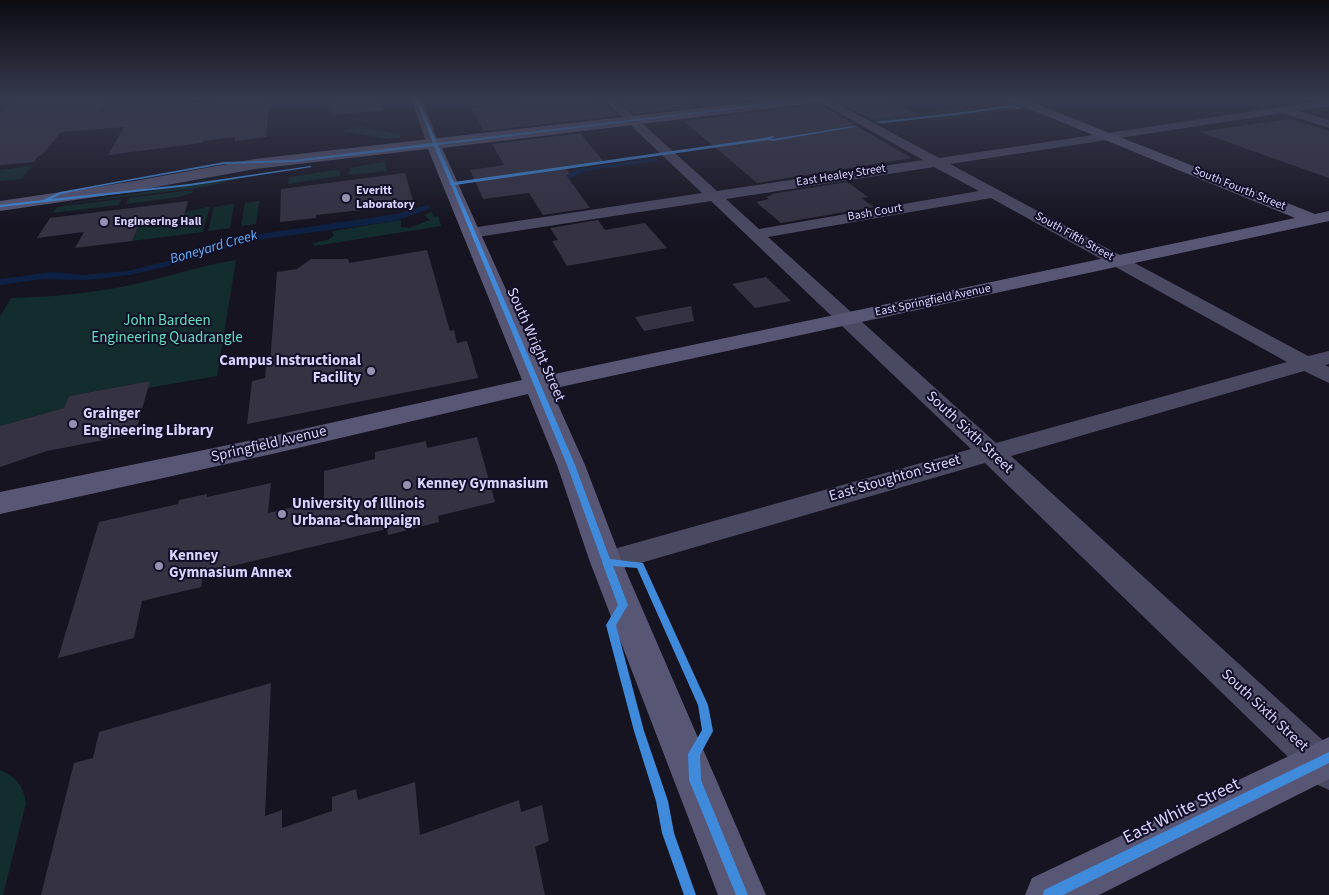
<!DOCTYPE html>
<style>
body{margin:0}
canvas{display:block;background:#161421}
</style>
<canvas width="1329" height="895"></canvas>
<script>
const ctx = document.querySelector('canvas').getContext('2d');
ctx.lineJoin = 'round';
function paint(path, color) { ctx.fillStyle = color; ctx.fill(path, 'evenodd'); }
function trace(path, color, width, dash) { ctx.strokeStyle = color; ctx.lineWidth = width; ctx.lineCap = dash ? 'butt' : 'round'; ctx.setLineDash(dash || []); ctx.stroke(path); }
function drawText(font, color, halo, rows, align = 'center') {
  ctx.font = font + ' "Source Sans 3",sans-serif'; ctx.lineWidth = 4; ctx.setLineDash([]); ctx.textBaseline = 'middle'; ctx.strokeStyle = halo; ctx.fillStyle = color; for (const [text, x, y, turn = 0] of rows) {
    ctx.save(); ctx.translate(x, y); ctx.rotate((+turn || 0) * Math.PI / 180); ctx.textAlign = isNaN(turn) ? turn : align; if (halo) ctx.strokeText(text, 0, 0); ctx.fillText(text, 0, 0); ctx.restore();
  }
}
const green = new Path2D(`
 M 152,98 L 173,98 L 152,100 L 147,109 L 83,112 L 102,106 L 151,101 Z
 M 1015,104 L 1024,107 L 933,121 L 927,118 L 881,124 L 872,119 L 964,108 L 976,109 Z
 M 357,126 L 400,134 L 401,138 L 387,139 L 343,131 Z
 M 383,162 L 385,162 L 387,171 L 349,175 L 350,168 Z
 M 32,166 L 21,179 L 0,181 L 0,170 Z
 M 335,170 L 340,171 L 340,176 L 288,184 L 289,177 Z
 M 246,177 L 205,187 L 59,205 Z
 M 193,190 L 192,193 L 179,197 L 126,204 L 129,198 Z
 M 122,199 L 118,205 L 53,213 L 57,207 Z
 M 259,201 L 256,224 L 241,226 L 245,203 Z
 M 234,204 L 230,228 L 208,231 L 214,207 Z
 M 210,206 L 203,232 L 132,241 L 139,225 Z
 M 432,212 L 434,217 L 438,216 L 441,226 L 315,246 L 313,243 L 327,240 L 334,236 L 332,231 L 401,220 L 401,227 L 409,228 L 430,220 L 424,215 Z
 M 236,260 L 217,376 L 148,388 L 149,381 L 69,396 L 64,408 L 0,426 L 0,317 L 11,298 C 48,297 85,294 121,287 C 160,280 197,266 236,260 Z
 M 0,770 C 16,777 23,785 26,803 L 3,895 L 0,895 Z`);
const water = new Path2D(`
 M 656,158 L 659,161 L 586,171 L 559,183 L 551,182 L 578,169 Z
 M 427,205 L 431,208 L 395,221 L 249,241 L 181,263 L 130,275 L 87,280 L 43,279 L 0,285 L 0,279 L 52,272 L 82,275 L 128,271 L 176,259 L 247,236 L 397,214 Z`);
const building = new Path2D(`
 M 17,98 L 110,98 L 100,112 L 237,98 L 270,98 L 266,137 L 235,141 L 235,137 L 203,141 L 202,143 L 108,155 L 124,127 L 61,132 L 42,155 L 38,156 L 34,162 L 0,165 L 0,114 Z
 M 332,98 L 382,98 L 382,110 L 333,115 Z
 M 522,98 L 593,98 L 598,103 L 604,103 L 618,116 L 484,131 L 471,108 L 506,104 Z
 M 646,98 L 688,98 L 696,107 L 634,114 L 620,101 Z
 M 832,98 L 885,98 L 917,114 L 871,119 Z
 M 820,104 L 911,158 L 757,183 L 684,121 Z
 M 1290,119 L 1329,131 L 1329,178 L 1199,132 Z
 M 580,133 L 603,161 L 564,166 L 570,174 L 566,175 L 590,208 L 543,215 L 529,193 L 483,199 L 470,170 L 504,165 L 492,144 Z
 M 405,173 L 414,204 L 316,215 L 316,218 L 280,222 L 281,189 Z
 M 847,182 L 868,197 L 861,198 L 874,207 L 781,223 L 756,202 L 769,199 L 766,197 L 773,195 L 771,194 Z
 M 188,201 L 183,219 L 139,225 L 132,241 L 75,248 L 84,232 L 37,238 L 50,218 Z
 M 598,220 L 605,230 L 645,223 L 667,248 L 567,266 L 552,241 L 558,240 L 550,228 Z
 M 427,250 L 450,331 L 454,330 L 457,343 L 467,341 L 478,378 L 247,424 L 252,381 L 265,378 L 266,364 L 270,364 L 277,272 L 297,269 L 311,259 L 348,259 L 349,263 Z
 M 766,277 L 791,301 L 755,308 L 732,284 Z
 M 691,306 L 694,321 L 644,331 L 635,317 Z
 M 150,381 L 135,434 L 47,451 L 0,467 L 0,426 L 64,408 L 69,396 Z
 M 477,437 L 495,502 L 438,516 L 439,522 L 388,535 L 387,529 L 203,573 L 201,587 L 142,601 L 134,638 L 58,658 L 99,522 L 178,504 L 179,500 L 207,494 L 207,497 L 271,483 L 268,513 L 324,500 L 324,471 L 375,459 L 375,452 L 426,441 L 427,448 Z
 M 271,683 L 265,816 L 282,810 L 282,828 L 332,811 L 332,797 L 356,789 L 358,800 L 415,782 L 420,835 L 519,800 L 521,812 L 542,805 L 549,841 L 535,847 L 545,895 L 41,895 L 74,763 L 93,758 L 99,732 Z`);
const street = new Path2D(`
 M 411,98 L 422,98 L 439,144 L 438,147 L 433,148 L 427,144 Z
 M 602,98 L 614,98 L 717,191 L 923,160 L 813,98 L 827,98 L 939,158 L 1329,100 L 1329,106 L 1298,111 L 1329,120 L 1329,128 L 1283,113 L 950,164 L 1308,356 L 1329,351 L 1329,364 L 1325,365 L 1329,367 L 1329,383 L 1304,371 L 1011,456 L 1329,746 L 1329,790 L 1316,784 L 985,463 L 606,573 L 596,570 L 591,562 L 596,554 L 971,449 L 711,201 L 471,238 L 465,236 L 463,233 L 465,230 L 471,228 L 702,193 ZM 934,167 L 979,191 L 759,229 L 726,199 ZM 991,198 L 1287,362 L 996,443 L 768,237 Z`);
const secondary = new Path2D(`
 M 789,98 L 830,98 L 824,102 L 442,148 L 545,376 L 1295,218 L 1003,98 L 1021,98 L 1315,214 L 1329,211 L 1329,221 L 551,389 L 585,465 L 622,562 L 766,895 L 718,895 L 590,562 L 557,465 L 528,394 L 272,454 L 0,514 L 0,492 L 272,436 L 522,380 L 428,149 L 255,169 L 129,192 L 0,211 L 0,201 L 129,182 L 255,159 Z
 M 1329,737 L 1329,779 L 1099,895 L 1025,895 L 1032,878 Z`);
const cycleway = new Path2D(`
 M 415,98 L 418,98 L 437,143 L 812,98 L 825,98 L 438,145 L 454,182 L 764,138 L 773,136 L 775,137 L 771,138 L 773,139 L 853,126 L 855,127 L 773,141 L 768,140 L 455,185 L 575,465 L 610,559 L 643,563 L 708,705 L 713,731 L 700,755 L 701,780 L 748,895 L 736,895 L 689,780 L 688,754 L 702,730 L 698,705 L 637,568 L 613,566 L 628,605 L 616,625 L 644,731 L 668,801 L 674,833 L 696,895 L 684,895 L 662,833 L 656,801 L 634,731 L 606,625 L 618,605 L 602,562 L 602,561 L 567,465 L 451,185 L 449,184 L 450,183 L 434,146 L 294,162 L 224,164 L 90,188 L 61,194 L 51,199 L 189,184 L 310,166 L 312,167 L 189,186 L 0,207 L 0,205 L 43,200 L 60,192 L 224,162 L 294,160 L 433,143 Z
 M 1013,105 L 1021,108 L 1019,109 L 1011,107 L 956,115 L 882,123 L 874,122 L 956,113 Z
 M 1329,752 L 1329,763 L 1063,895 L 1043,895 L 1044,890 Z`);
const markers = [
 [346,198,5,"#9591b1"],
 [104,222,5,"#9591b1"],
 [371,371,5,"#9591b1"],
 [73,424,5,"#9591b1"],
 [407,485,5,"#9591b1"],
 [282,514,5,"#9591b1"],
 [159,566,5,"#9591b1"]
];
const farStreetnames = [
 ["East Healey Street",841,176,-9],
 ["South Fourth Street",1239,189,22],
 ["Bash Court",875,213,-10],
 ["South Fifth Street",1074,237,29],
 ["East Springfield Avenue",933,301,-12]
];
const farPoinames = [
 ["Everitt",356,191],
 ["Laboratory",356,205],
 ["Engineering Hall",114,222]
];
const farWaternames = [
 ["Boneyard Creek",214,248,-16]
];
const parkNames = [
 ["John Bardeen",167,322],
 ["Engineering Quadrangle",167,339]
];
const streetNames = [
 ["South Wright Street",535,345,66],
 ["South Sixth Street",969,433,43],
 ["Springfield Avenue",269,445,-13],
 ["East Stoughton Street",895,479,-16],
 ["South Sixth Street",1264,711,43]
];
const poiNames = [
 ["Campus Instructional",361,362,"right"],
 ["Facility",361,379,"right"],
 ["Grainger",83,415],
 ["Engineering Library",83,432],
 ["Kenney Gymnasium",417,485],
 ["University of Illinois",292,505],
 ["Urbana-Champaign",292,522],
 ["Kenney",169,557],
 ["Gymnasium Annex",169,574]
];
const nearStreetnames = [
 ["East White Street",1182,812,-26]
];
paint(green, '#132c2d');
paint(water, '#0d2144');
paint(building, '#343243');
paint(street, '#4a4962');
paint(secondary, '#575674');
paint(cycleway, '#408adc');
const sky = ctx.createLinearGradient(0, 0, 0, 224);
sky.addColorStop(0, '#0c0b12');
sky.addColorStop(0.44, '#363a4e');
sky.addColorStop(1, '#363a4e00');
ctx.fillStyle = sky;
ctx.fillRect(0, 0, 1329, 224);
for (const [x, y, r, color] of markers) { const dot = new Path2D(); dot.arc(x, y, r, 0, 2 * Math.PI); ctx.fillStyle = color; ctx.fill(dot); trace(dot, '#130f26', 2); }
drawText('12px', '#d9d4ff', '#130f26', farStreetnames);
drawText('bold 12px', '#d9d4ff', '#130f26', farPoinames, 'left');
drawText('italic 14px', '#62b6ff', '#130f26', farWaternames);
drawText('15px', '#5fe0c0', '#130f26', parkNames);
drawText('15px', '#d9d4ff', '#130f26', streetNames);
drawText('bold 15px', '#d9d4ff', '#130f26', poiNames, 'left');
drawText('18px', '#d9d4ff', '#130f26', nearStreetnames);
</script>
